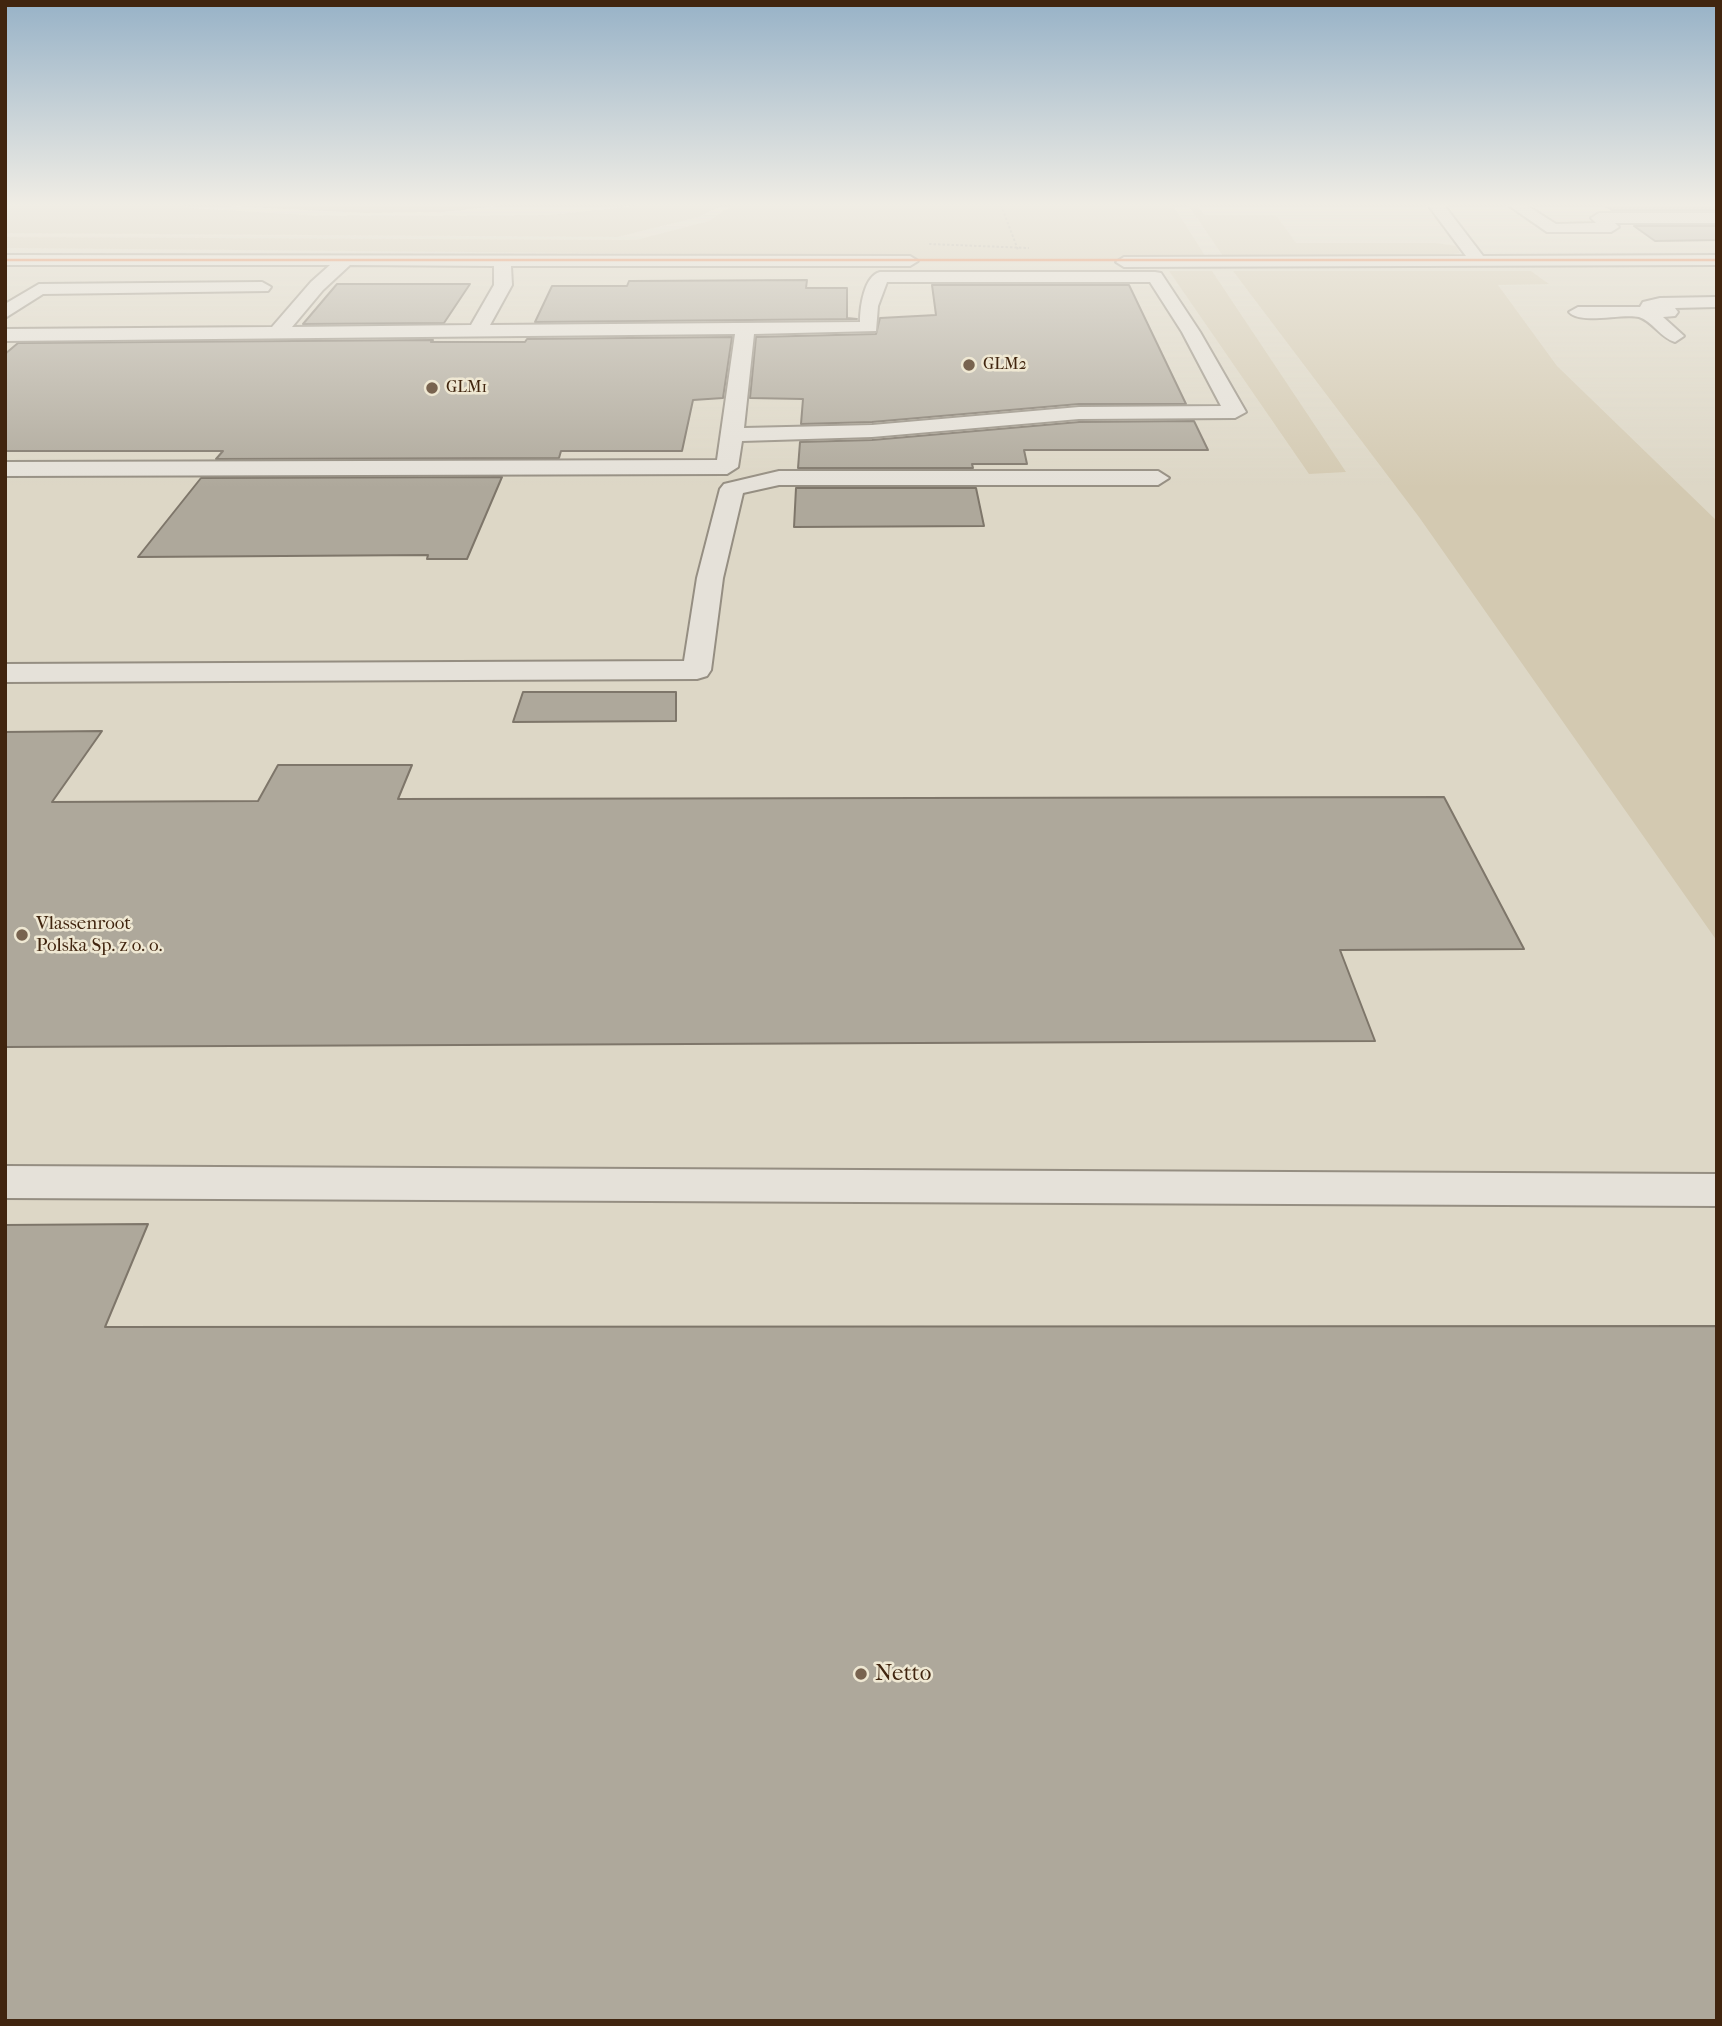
<!DOCTYPE html>
<style>
body{margin:0}
#map{position:relative;width:1722px;height:2026px;overflow:hidden;background:#ddd7c6;font-family:"IM FELL French Canon",serif}
canvas{display:block}
.frame{position:absolute;inset:0;border:7px solid #41250f;pointer-events:none}
</style>
<div id="map">
<canvas width="1722" height="2026"></canvas>
<div class="frame"></div>
</div>
<script>
const ctx = document.querySelector('canvas').getContext('2d');
ctx.lineJoin = 'round';
function paint(path, color) { ctx.fillStyle = color; ctx.fill(path, 'evenodd'); }
function trace(path, color, width, dash) { ctx.strokeStyle = color; ctx.lineWidth = width; ctx.lineCap = dash ? 'butt' : 'round'; ctx.setLineDash(dash || []); ctx.stroke(path); }
function drawText(font, color, halo, rows, align = 'center') {
  ctx.font = font + ' "IM FELL French Canon",serif'; ctx.lineWidth = 5; ctx.setLineDash([]); ctx.textBaseline = 'middle'; ctx.strokeStyle = halo; ctx.fillStyle = color; for (const [text, x, y, turn = 0] of rows) {
    ctx.save(); ctx.translate(x, y); ctx.rotate((+turn || 0) * Math.PI / 180); ctx.textAlign = isNaN(turn) ? turn : align; if (halo) ctx.strokeText(text, 0, 0); ctx.fillText(text, 0, 0); ctx.restore();
  }
}
const green = new Path2D(`
 M 5,205 L 182,205 L 191,208 L 324,216 L 551,215 L 641,205 L 722,205 L 699,217 L 617,237 L 5,233 Z
 M 732,205 L 1173,205 L 1207,259 L 839,259 L 700,254 L 5,248 L 5,237 L 636,240 L 709,221 Z
 M 1188,205 L 1197,205 L 1205,215 L 1276,215 L 1296,243 L 1436,243 L 1456,246 L 1460,253 L 1443,256 L 1225,259 Z
 M 1169,271 L 1212,271 L 1346,472 L 1309,474 Z
 M 1233,271 L 1531,271 L 1549,284 L 1498,285 L 1557,366 L 1717,521 L 1717,941 L 1419,517 Z`);
const water = new Path2D(`
 M 209,205 L 505,205 L 444,212 L 364,213 Z`);
const building = new Path2D(`
 M 1603,205 L 1717,205 L 1717,210 L 1612,210 Z
 M 1634,226 L 1717,226 L 1717,240 L 1655,241 Z
 M 807,280 L 806,288 L 847,288 L 847,318 L 857,319 L 535,322 L 552,286 L 627,286 L 629,281 Z
 M 337,284 L 470,284 L 444,323 L 303,324 Z
 M 932,285 L 1129,285 L 1186,404 L 1079,404 L 872,422 L 801,424 L 803,399 L 750,398 L 756,337 L 876,334 L 880,318 L 936,315 Z
 M 732,337 L 723,398 L 693,400 L 682,451 L 561,451 L 559,458 L 216,459 L 223,451 L 5,451 L 5,354 L 18,343 L 433,340 L 431,342 L 525,342 L 527,339 Z
 M 1194,421 L 1208,450 L 1024,450 L 1027,464 L 972,464 L 973,468 L 798,468 L 800,442 L 872,440 L 1079,422 Z
 M 502,477 L 467,559 L 427,559 L 428,555 L 138,557 L 201,478 Z
 M 796,488 L 976,488 L 984,526 L 794,527 Z
 M 523,692 L 676,692 L 676,721 L 513,722 Z
 M 102,731 L 52,802 L 258,801 L 278,765 L 412,765 L 398,799 L 1444,797 L 1524,949 L 1340,950 L 1375,1041 L 5,1047 L 5,732 Z
 M 148,1224 L 105,1327 L 1717,1326 L 1717,2021 L 5,2021 L 5,1225 Z`);
const path = new Path2D(`
 M 1001,205 L 1018,250
 M 929,244 L 1029,248`);
const minor = new Path2D(`
 M 1428,205 L 1444,205 L 1483,256 L 1717,255 L 1717,265 L 1124,267 L 1116,262 L 1124,257 L 1466,256 Z
 M 1508,205 L 1526,205 L 1556,224 L 1596,223 L 1591,218 L 1599,213 L 1717,213 L 1717,223 L 1615,223 L 1619,227 L 1611,232 L 1547,232 Z
 M 5,255 L 910,256 L 918,261 L 910,266 L 511,266 L 512,285 L 490,325 L 860,322 C 860,307 864,276 880,272 L 1155,272 L 1161,273 L 1200,332 L 1246,412 L 1235,418 L 1079,419 L 872,437 L 742,441 L 738,467 L 727,474 L 5,476 L 5,462 L 717,460 L 735,334 L 5,341 L 5,329 L 272,327 L 311,282 L 330,265 L 5,265 ZM 350,265 L 494,266 L 494,285 L 471,325 L 292,327 L 323,290 ZM 887,282 L 1150,282 L 1182,332 L 1221,406 L 1079,407 L 872,425 L 744,428 L 754,334 L 876,331 L 878,306 Z
 M 262,282 L 271,287 L 268,291 L 43,294 L 5,318 L 5,304 L 39,284 Z
 M 1717,297 L 1717,307 L 1675,308 L 1678,312 L 1675,316 L 1663,317 L 1684,336 L 1675,342 C 1661,338 1652,321 1639,317 C 1622,313 1580,325 1569,312 L 1578,307 L 1640,307 L 1643,302 L 1660,298 Z
 M 779,471 L 1158,471 L 1169,478 L 1158,485 L 779,485 L 743,493 L 723,578 L 711,670 L 707,676 L 697,679 L 5,682 L 5,664 L 684,661 L 697,578 L 720,489 L 724,484 Z
 M 5,1166 L 1717,1174 L 1717,1206 L 5,1198 Z`);
const bus1 = new Path2D(`
 M 5,260 L 1717,260`);
const markers = [
 [969,365,7,"#78634f"],
 [432,388,7,"#78634f"],
 [22,935,7,"#78634f"],
 [861,1674,7,"#78634f"]
];
const farPoinames = [
 ["GLM2",983,365],
 ["GLM1",446,388]
];
const poiNames = [
 ["Vlassenroot",36,924],
 ["Polska Sp. z o. o.",36,946]
];
const nearPoinames = [
 ["Netto",875,1674]
];
paint(green, '#d3c9b1');
paint(water, '#bdaf96');
paint(building, '#aea89b');
trace(building, '#7e766a', 2);
trace(minor, '#958e82', 4);
trace(path, '#a7a199', 2, [2.5, 2]);
paint(minor, '#e5e1d9');
trace(bus1, '#e96221', 2.5);
const sky = ctx.createLinearGradient(0, 0, 0, 488);
sky.addColorStop(0, '#97b2c7');
sky.addColorStop(0.42, '#f0ede5');
sky.addColorStop(1, '#f0ede500');
ctx.fillStyle = sky;
ctx.fillRect(0, 0, 1722, 488);
for (const [x, y, r, color] of markers) { const dot = new Path2D(); dot.arc(x, y, r, 0, 2 * Math.PI); ctx.fillStyle = color; ctx.fill(dot); trace(dot, '#efe8d3', 2.5); }
drawText('16px', '#41250f', '#efe8d3', farPoinames, 'left');
drawText('19px', '#41250f', '#efe8d3', poiNames, 'left');
drawText('23px', '#41250f', '#efe8d3', nearPoinames, 'left');
</script>
